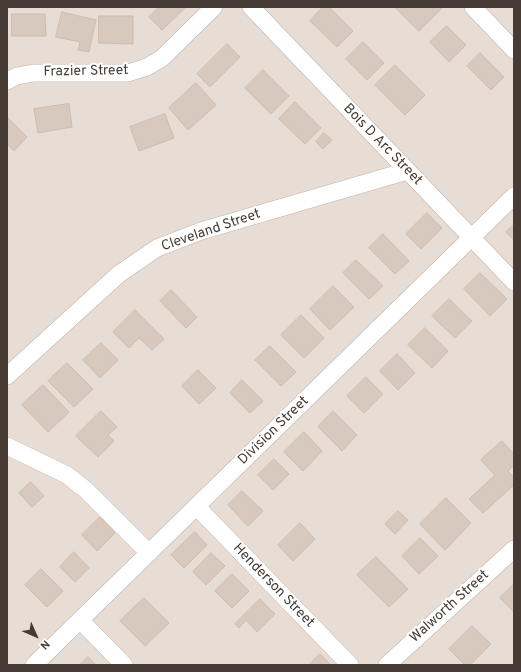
<!DOCTYPE html>
<style>
body{margin:0}
#map{position:relative;width:521px;height:672px;overflow:hidden;background:#f3ede6;font-family:Overpass,sans-serif}
canvas{display:block}
.frame{position:absolute;inset:0;border:8px solid #463c35;pointer-events:none}
.north{position:absolute;left:16px;top:616px;width:40px;height:40px;-webkit-text-stroke:3px #fff;paint-order:stroke;rotate:135deg;font-size:11px;font-weight:700;line-height:16px;text-align:center;color:#463c35}
.north::after{content:'';display:block;margin:auto;width:14px;height:18px;background:#463c35;clip-path:polygon(50% 0,100% 100%,50% 72%,0 100%)}
</style>
<div id="map">
<canvas width="521" height="672"></canvas>
<div class="frame"></div>
<div class="north">N</div>
</div>
<script>
const ctx = document.querySelector('canvas').getContext('2d');
ctx.lineJoin = 'round';
function paint(path, color) { ctx.fillStyle = color; ctx.fill(path, 'evenodd'); }
function trace(path, color, width, dash) { ctx.strokeStyle = color; ctx.lineWidth = width; ctx.lineCap = dash ? 'butt' : 'round'; ctx.setLineDash(dash || []); ctx.stroke(path); }
function drawText(font, color, halo, rows, align = 'center') {
  ctx.font = font + ' Overpass,sans-serif'; ctx.lineWidth = 4; ctx.setLineDash([]); ctx.textBaseline = 'middle'; ctx.strokeStyle = halo; ctx.fillStyle = color; for (const [text, x, y, turn = 0] of rows) {
    ctx.save(); ctx.translate(x, y); ctx.rotate((+turn || 0) * Math.PI / 180); ctx.textAlign = isNaN(turn) ? turn : align; if (halo) ctx.strokeText(text, 0, 0); ctx.fillText(text, 0, 0); ctx.restore();
  }
}
const residential = new Path2D(`
 M 7,7 L 514,7 L 514,665 L 7,665 Z`);
const building = new Path2D(`
 M 159,7 L 186,7 L 162,30 L 149,17 Z
 M 323,7 L 329,7 L 353,31 L 337,47 L 310,21 Z
 M 395,7 L 443,7 L 419,31 Z
 M 62,12 L 96,20 L 89,52 L 78,50 L 80,42 L 56,37 Z
 M 12,14 L 45,14 L 46,36 L 12,36 Z
 M 99,16 L 133,16 L 133,44 L 99,43 Z
 M 447,26 L 466,45 L 449,62 L 430,42 Z
 M 363,42 L 384,63 L 367,80 L 346,59 Z
 M 227,44 L 240,57 L 210,87 L 197,74 Z
 M 480,53 L 504,77 L 491,90 L 467,66 Z
 M 395,65 L 425,95 L 405,115 L 375,85 Z
 M 263,70 L 289,96 L 271,114 L 245,88 Z
 M 196,83 L 216,105 L 188,130 L 169,108 Z
 M 295,102 L 321,128 L 305,144 L 279,119 Z
 M 69,104 L 72,127 L 38,133 L 34,109 Z
 M 165,114 L 174,138 L 139,151 L 130,127 Z
 M 7,117 L 27,137 L 14,151 L 7,144 Z
 M 324,133 L 332,140 L 323,149 L 316,142 Z
 M 427,213 L 442,228 L 421,249 L 406,234 Z
 M 514,225 L 514,240 L 506,232 Z
 M 383,234 L 409,261 L 395,274 L 369,248 Z
 M 356,260 L 383,286 L 369,299 L 343,273 Z
 M 480,273 L 507,299 L 490,316 L 464,289 Z
 M 333,286 L 354,307 L 330,330 L 310,309 Z
 M 171,290 L 197,317 L 186,328 L 160,301 Z
 M 449,299 L 472,321 L 455,338 L 432,316 Z
 M 135,310 L 164,339 L 152,350 L 139,338 L 129,348 L 113,332 Z
 M 301,315 L 324,338 L 304,358 L 281,335 Z
 M 425,328 L 448,351 L 432,368 L 408,345 Z
 M 101,343 L 118,360 L 100,378 L 83,360 Z
 M 270,346 L 296,372 L 281,386 L 255,360 Z
 M 397,354 L 415,373 L 398,390 L 380,371 Z
 M 67,363 L 93,389 L 74,407 L 48,381 Z
 M 198,370 L 216,388 L 199,404 L 182,386 Z
 M 366,377 L 383,394 L 364,413 L 347,396 Z
 M 242,380 L 263,401 L 250,413 L 230,393 Z
 M 43,385 L 69,412 L 48,432 L 22,405 Z
 M 101,411 L 117,427 L 108,435 L 114,441 L 98,457 L 76,436 Z
 M 333,411 L 357,435 L 342,451 L 318,427 Z
 M 304,432 L 322,451 L 303,471 L 284,452 Z
 M 502,441 L 514,454 L 514,465 L 508,471 L 514,478 L 514,485 L 483,513 L 469,499 L 495,475 L 481,460 Z
 M 274,459 L 289,474 L 273,490 L 258,475 Z
 M 31,482 L 44,496 L 32,507 L 19,493 Z
 M 242,491 L 263,511 L 248,526 L 228,505 Z
 M 446,498 L 471,523 L 445,550 L 420,524 Z
 M 398,511 L 408,520 L 395,534 L 385,524 Z
 M 100,517 L 115,533 L 97,551 L 82,535 Z
 M 300,523 L 315,539 L 293,561 L 278,545 Z
 M 195,532 L 207,545 L 184,568 L 171,555 Z
 M 420,538 L 438,556 L 419,574 L 402,556 Z
 M 74,552 L 89,568 L 75,582 L 60,567 Z
 M 211,553 L 225,566 L 206,585 L 193,572 Z
 M 376,557 L 408,589 L 389,607 L 357,575 Z
 M 41,569 L 63,591 L 47,607 L 25,585 Z
 M 232,574 L 249,591 L 232,608 L 215,591 Z
 M 514,584 L 514,612 L 500,598 Z
 M 144,598 L 169,623 L 145,646 L 120,621 Z
 M 260,599 L 275,614 L 257,632 L 246,620 L 239,628 L 235,624 Z
 M 472,626 L 491,644 L 470,665 L 465,665 L 449,649 Z
 M 320,654 L 331,665 L 309,665 Z
 M 88,657 L 96,665 L 80,665 Z`);
const street = new Path2D(`
 M 251,7 L 514,282
 M 473,7 L 514,50
 M 7,81 L 17,76 L 34,73 L 128,73 L 147,67 L 162,58 L 214,7
 M 7,376 L 119,274 L 157,248 L 201,231 L 407,171
 M 7,446 L 67,475 L 86,490 L 149,553
 M 197,507 L 350,665
 M 80,620 L 124,665
 M 34,665 L 514,196
 M 387,665 L 514,549`);
const streetNames = [
 ["Frazier Street",86,72,-1],
 ["Bois D Arc Street",382,145,46],
 ["Cleveland Street",211,231,-19],
 ["Division Street",274,431,-44],
 ["Henderson Street",273,586,46],
 ["Walworth Street",450,607,-42]
];
paint(residential, '#e7ddd4');
paint(building, '#d8c9be');
trace(building, '#cfbcae', 1);
trace(street, '#c1b5ab', 18);
trace(street, '#fff', 17);
drawText('14px', '#463c35', '#fff', streetNames);
</script>
